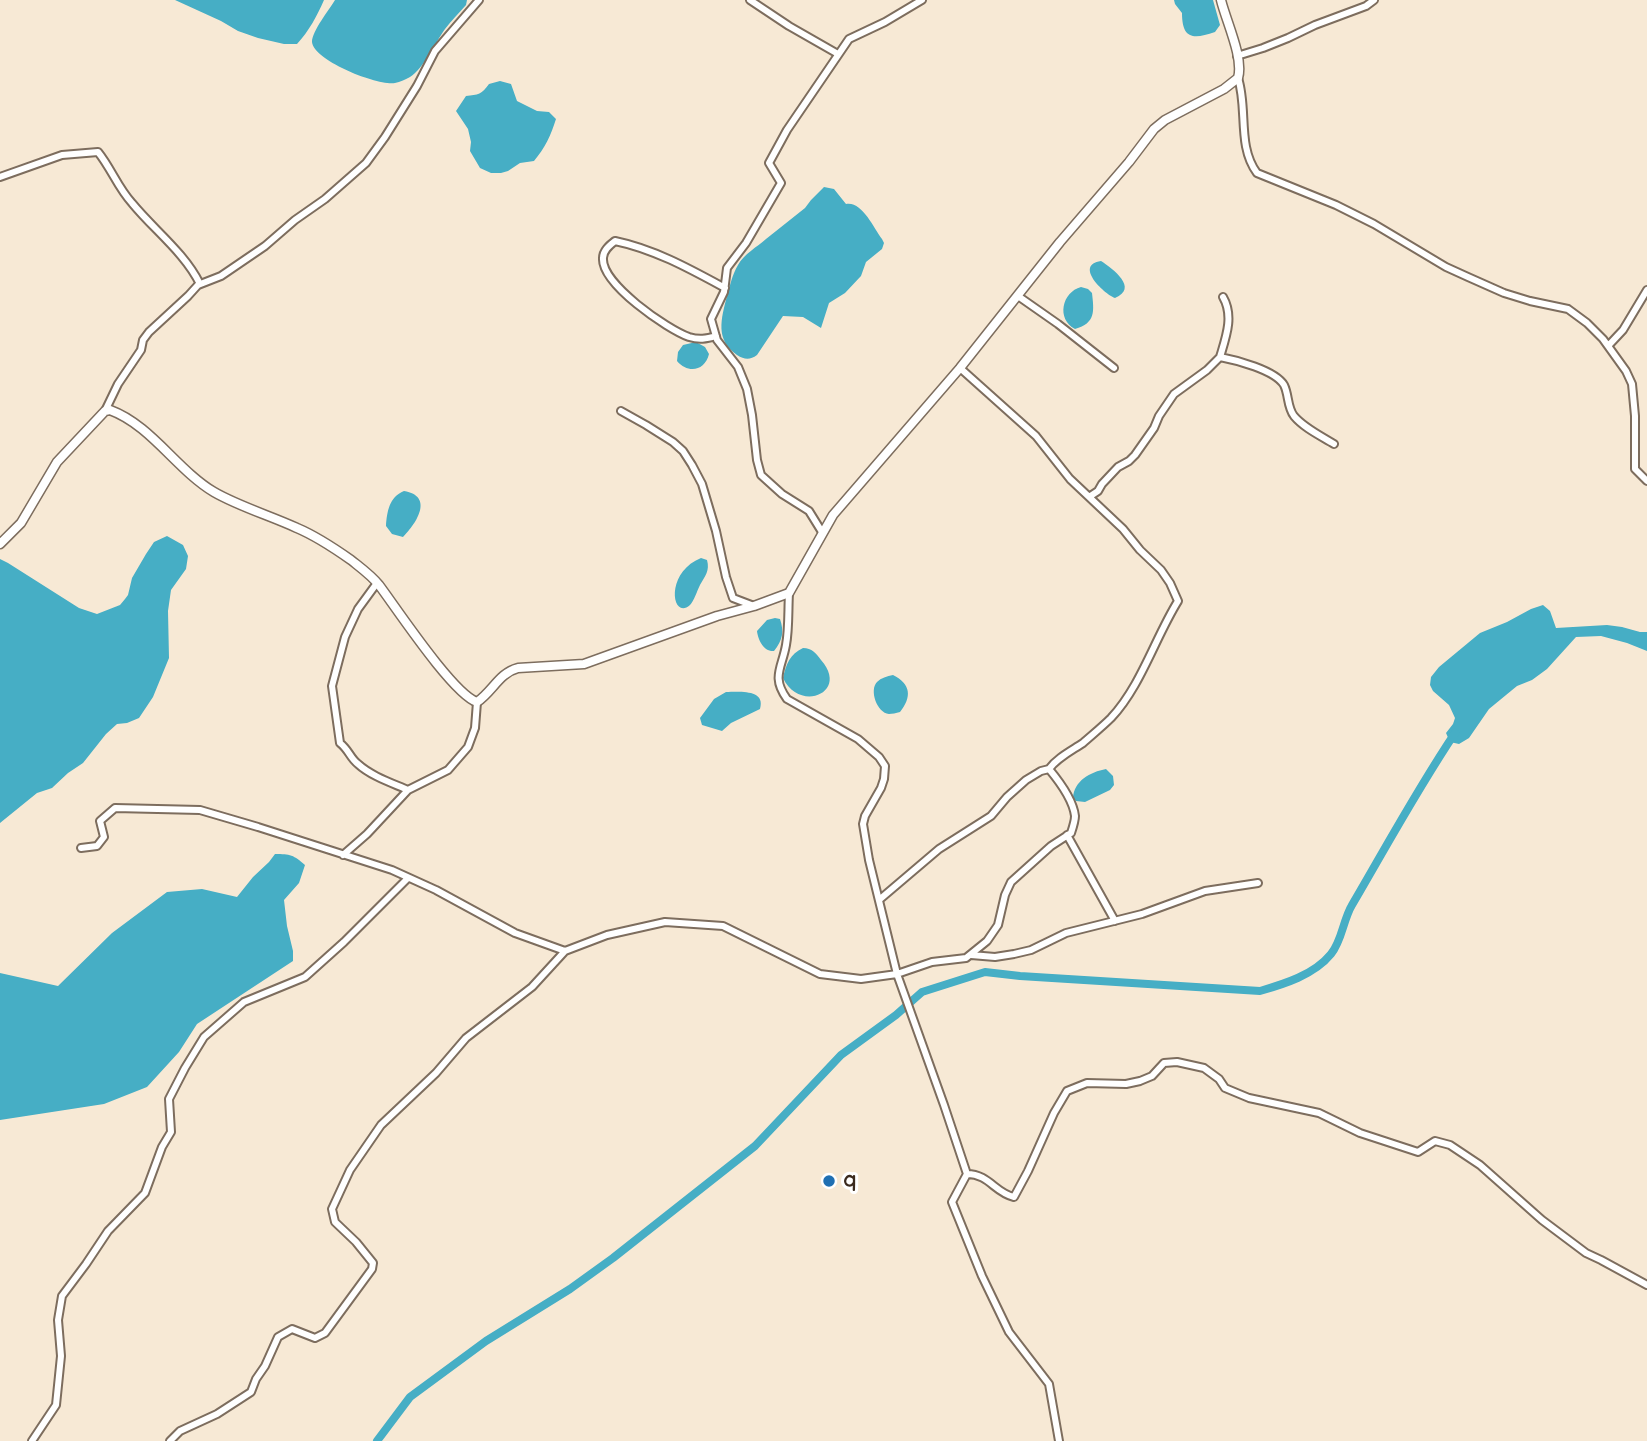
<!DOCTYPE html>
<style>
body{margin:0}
canvas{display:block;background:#f7e9d5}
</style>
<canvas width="1647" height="1441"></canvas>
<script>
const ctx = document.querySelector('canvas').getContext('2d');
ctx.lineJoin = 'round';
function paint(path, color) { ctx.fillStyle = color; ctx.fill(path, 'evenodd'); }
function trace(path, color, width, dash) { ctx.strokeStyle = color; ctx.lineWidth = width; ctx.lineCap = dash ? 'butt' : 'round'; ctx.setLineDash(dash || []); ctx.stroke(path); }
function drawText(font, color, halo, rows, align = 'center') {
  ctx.font = font + ' "Balsamiq Sans",sans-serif'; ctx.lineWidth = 6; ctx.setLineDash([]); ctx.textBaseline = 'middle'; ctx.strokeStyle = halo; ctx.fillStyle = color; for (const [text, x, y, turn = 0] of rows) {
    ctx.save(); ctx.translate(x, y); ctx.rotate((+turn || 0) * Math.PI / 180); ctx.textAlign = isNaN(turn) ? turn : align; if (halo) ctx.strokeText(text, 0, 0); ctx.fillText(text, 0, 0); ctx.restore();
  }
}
const water = new Path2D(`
 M 175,0 L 324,0 C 317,16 309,31 297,44 L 284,44 L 258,38 L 238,31 L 221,21 Z
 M 335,0 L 467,0 L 466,5 C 459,13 451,21 445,29 C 435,43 424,68 410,77 C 406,79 400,82 395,83 C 378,86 314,61 312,42 C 312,31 329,10 335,0 Z
 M 1174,0 L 1213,0 L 1220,25 L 1215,32 C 1194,39 1182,40 1182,13 L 1175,4 Z
 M 500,81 L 511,84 L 517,101 L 537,111 L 549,112 L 556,119 C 551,135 545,148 534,161 L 520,163 L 508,171 L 501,173 L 491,173 L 480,168 L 470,151 L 471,142 L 468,129 L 456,111 L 466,96 C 478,95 482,94 489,84 Z
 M 824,187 L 834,189 L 846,204 C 862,201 873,227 882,239 L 884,243 L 882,249 L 866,262 L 861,276 L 845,293 L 829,303 L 821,328 L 803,317 L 783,316 L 757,355 C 750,360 745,360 737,355 C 715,340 721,319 727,296 C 730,286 732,275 738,265 C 744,254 757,247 766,239 C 779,229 792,218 805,208 L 811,200 Z
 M 1101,261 C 1113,269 1139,288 1115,298 C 1103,293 1074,265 1101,261 Z
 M 1081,287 L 1088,289 L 1092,293 C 1094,311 1096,323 1075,329 C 1056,319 1062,292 1081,287 Z
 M 696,342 L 705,347 L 709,354 C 705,371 688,374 677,361 L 678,352 L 683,345 Z
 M 404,491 C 434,496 417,523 403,537 L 392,534 L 386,526 C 387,512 389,497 404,491 Z
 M 167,536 L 183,545 L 188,556 L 186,569 L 171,590 L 168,611 L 169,658 L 153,697 L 139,718 L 127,723 L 117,724 L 106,734 L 83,763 L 68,773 L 52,788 L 37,793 L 0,823 L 0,559 L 8,563 L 79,608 L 97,614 L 120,605 L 125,599 L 128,595 L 132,578 L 146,554 L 154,542 Z
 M 701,558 L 707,560 C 710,571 705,576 700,585 C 697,591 694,601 690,605 C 672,621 664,573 701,558 Z
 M 1543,605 L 1550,611 L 1556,628 L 1607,625 L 1622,627 L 1640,632 L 1647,632 L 1647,651 L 1627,643 L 1601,636 L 1576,637 L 1547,669 L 1532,680 L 1517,686 L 1489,709 L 1469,738 L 1459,744 L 1450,742 L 1446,733 L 1453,724 L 1455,718 L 1449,705 L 1433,691 L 1430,685 L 1431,677 L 1439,667 L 1480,633 L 1507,622 L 1531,609 Z
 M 775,618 L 780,619 C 784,631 783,640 774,651 C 764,652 758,640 757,631 L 767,620 Z
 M 803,648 C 812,648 816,653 821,660 C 850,693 799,713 783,678 C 786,664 790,654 803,648 Z
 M 893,675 C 911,684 912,697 900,712 C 896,713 892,714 889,714 C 877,713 869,690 877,682 C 881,678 887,676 893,675 Z
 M 726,692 C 739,692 766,689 760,709 L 731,723 L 722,731 L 702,725 L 700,718 L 714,699 Z
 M 1106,769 L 1113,776 L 1114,785 L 1110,790 L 1085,802 L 1076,801 L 1073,798 C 1074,781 1090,772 1106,769 Z
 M 275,854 C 290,854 294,855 305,865 L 299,883 L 284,900 L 287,926 L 293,951 L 293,961 L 197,1024 L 179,1052 L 147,1087 L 104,1104 L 0,1120 L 0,973 L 58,986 L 112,933 L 167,892 L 202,889 L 237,897 L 253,877 L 269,862 Z`);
const canal = new Path2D(`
 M 377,1441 L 410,1397 L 486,1341 L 570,1289 L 613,1258 L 755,1146 L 841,1055 L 896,1015 L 922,992 L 985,972 L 1020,976 L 1260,991 C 1284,984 1314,975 1331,954 C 1342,941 1343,920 1352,905 C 1386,847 1418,788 1455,733`);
const minor = new Path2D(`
 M 750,0 L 789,26 L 838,54
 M 1237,56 L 1263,48 L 1288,38 L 1315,25 L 1366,6 L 1374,0
 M 1238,78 C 1248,109 1237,146 1257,173 L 1336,205 L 1374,224 L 1446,267 L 1468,277 L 1504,293 L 1530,301 L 1568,309 L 1587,323 L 1603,339 L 1626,371 L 1632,384 L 1635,416 L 1635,469 L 1647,481
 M 0,177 L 62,155 L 98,152 C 111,168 118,188 132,203 C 154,230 184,252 200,284
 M 1018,296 L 1058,324 L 1114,368
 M 716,336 C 706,339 699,340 689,337 C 667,329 601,284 603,258 C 603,250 610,245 615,241 C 654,249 690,269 725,288
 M 1608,346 L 1623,330 L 1647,290
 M 1220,357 C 1226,337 1234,316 1223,297
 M 105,411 L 118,384 L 141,350 L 143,340 L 149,332 L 188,296 L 198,285 L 221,276 L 265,246 L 295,220 L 325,199 L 366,163 L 385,137 L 417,86 L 435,51 L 479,0
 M 621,411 L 646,425 L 673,442 L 683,451 L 692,465 L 702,484 L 716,531 L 726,577 L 733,598 L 754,606
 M 1089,497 L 1098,491 L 1102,484 L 1118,467 L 1129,461 L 1135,455 L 1154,428 L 1159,416 L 1174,394 L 1207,370 L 1220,357 C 1236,360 1275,370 1284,385 C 1289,395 1287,407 1294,416 C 1304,428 1321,436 1334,444
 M 822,532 L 809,511 L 782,494 L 761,475 L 757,460 L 752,415 L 747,389 L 738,367 L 717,340 L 711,319 L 724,292 L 727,268 L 746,243 L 781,183 L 769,163 L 787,130 L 849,39 L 885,22 L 922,0
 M 377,583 L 358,609 L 345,637 L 332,686 L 340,743 C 349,750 350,758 358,764 C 371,776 392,783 408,790
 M 789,593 C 788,610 789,629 786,645 C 782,668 771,677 787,699 L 858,739 L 879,757 L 885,766 L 884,779 L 881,788 L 865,816 L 863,824 L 869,860 L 897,974 L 944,1105 L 967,1174 L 952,1202 L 982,1276 L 1009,1332 L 1049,1384 L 1059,1441
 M 1067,835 L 1115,921
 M 81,848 L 97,846 L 104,837 L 100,821 L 115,808 L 200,810 L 258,827 L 392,870 L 436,890 L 515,933 L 565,951 L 607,935 L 665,922 L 723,926 L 820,974 L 861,979 L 897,974 L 932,962 L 966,958 L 987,941 L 998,925 L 1005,895 L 1011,882 L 1051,846 L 1071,833 C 1073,827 1075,821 1075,816 C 1073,799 1059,781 1049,769 C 1057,758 1071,751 1083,743 C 1092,735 1103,726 1111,718 C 1141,686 1155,638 1178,601 L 1170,583 L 1161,570 L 1140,550 L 1123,529 L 1070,479 L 1036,436 L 960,368
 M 343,855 L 367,834 L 408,790 L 448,770 L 468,747 L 475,728 L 477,702
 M 879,900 L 939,849 L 991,816 L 1007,797 L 1026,780 L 1041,771 L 1049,769
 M 971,955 L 995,957 L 1014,954 L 1031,950 L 1066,933 L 1142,914 L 1205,891 L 1258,883
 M 967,1174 C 989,1174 995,1193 1014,1197 L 1028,1171 L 1054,1113 L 1067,1091 L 1087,1083 L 1126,1084 L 1140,1081 L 1152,1076 L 1164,1063 L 1177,1062 L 1204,1068 L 1219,1079 L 1225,1088 L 1249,1098 L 1319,1113 L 1360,1133 L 1418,1152 L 1435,1141 L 1450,1145 L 1480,1165 L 1542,1220 L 1586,1253 L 1601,1260 L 1647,1285
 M 32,1441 L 56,1405 L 61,1356 L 58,1320 L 62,1296 L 86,1264 L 108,1231 L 145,1193 L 162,1147 L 171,1132 L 169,1099 L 185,1068 L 204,1037 L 244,1002 L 305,977 L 344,942 L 408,878
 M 170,1441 L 180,1431 L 217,1414 L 251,1392 L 256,1379 L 265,1366 L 278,1337 L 292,1329 L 315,1338 L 325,1333 L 372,1269 L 373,1263 L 356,1242 L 335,1222 L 332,1209 L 350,1170 L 381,1125 L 436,1073 L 466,1038 L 532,987 L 565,951`);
const tertiary = new Path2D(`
 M 0,544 L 21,523 L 57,462 L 105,411 L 110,410 C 151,425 177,470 214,492 C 238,506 271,516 297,528 C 316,536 334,548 351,560 C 361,568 371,575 379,585 C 397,609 453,694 477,702 C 493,691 499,673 518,668 L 584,664 L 717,616 L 754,606 L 789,593 L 833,515 L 960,368 L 1060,242 L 1129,162 L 1154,129 L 1165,120 L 1224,89 L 1238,78 C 1244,58 1226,21 1221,0`);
const markers = [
 [829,1181,7,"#1f6fb2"]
];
const poiNames = [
 ["q",843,1181]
];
paint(water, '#46aec5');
trace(canal, '#46aec5', 8);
trace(minor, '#7d6d5e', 10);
trace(tertiary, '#7d6d5e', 11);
trace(minor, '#fff', 6);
trace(tertiary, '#fff', 8);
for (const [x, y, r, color] of markers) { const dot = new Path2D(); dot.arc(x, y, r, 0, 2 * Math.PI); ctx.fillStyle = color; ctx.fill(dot); trace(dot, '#fff', 2.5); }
drawText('23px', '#3b2a1e', '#fff', poiNames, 'left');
</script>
